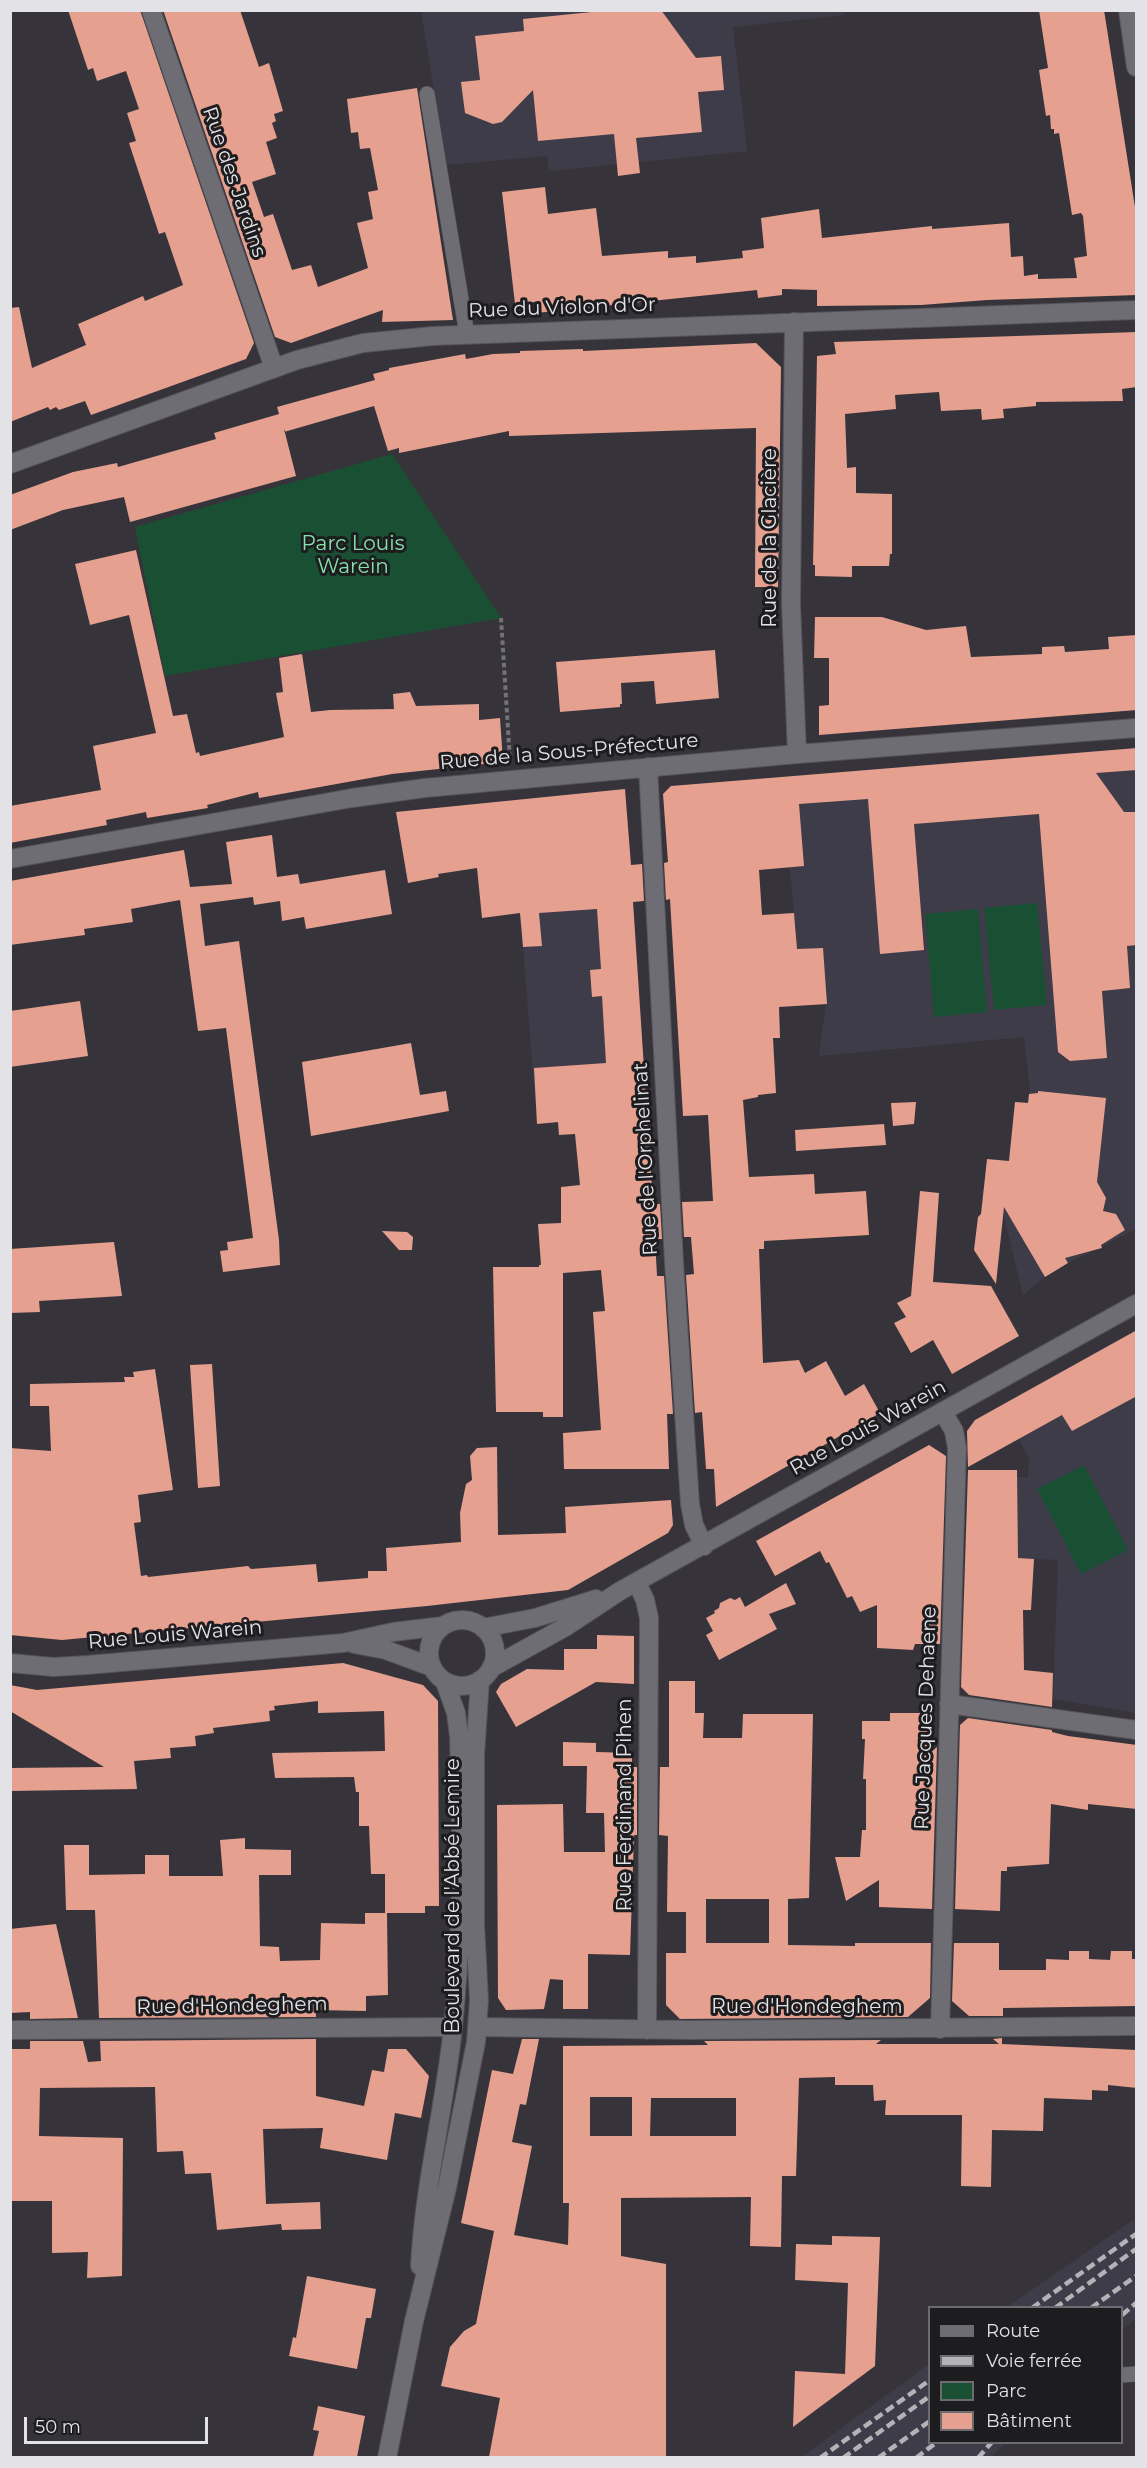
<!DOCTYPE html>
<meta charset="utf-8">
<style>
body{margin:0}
#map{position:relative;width:1147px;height:2468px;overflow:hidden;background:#36343a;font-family:Montserrat,sans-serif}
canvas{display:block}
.frame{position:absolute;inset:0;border:12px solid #e3e2e6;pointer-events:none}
.legend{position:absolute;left:928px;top:2306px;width:195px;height:138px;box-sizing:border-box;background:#1d1c1f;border:2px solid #6c6b6f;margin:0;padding:8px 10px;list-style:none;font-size:18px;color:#e3e2e6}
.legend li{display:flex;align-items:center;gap:12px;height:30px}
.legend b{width:30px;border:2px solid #6c6b6f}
.scale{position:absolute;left:24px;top:2417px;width:184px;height:27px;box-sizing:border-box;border:3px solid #e3e2e6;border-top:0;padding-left:8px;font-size:18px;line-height:21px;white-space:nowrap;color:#e3e2e6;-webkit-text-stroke:4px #1d1c1f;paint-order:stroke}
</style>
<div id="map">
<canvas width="1147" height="2468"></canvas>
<div class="frame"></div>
<ul class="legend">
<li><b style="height:8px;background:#6e6d74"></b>Route</li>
<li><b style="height:8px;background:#b4b2b7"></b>Voie ferrée</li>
<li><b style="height:16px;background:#195033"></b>Parc</li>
<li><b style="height:16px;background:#e5a090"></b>Bâtiment</li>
</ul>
<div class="scale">50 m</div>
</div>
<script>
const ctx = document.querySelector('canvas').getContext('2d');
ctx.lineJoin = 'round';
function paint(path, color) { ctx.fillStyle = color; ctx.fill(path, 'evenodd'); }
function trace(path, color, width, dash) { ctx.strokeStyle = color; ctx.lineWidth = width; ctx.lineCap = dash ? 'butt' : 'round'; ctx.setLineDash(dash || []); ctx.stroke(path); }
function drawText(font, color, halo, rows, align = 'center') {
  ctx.font = font + ' Montserrat,sans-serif'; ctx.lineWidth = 6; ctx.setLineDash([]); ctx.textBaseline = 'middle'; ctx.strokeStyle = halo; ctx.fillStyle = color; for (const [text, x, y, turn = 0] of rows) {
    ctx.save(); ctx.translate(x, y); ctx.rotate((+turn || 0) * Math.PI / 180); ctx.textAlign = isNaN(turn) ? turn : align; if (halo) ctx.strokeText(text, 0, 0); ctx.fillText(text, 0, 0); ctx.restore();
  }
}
const built = new Path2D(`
 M 844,10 L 844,15 L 733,27 L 747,151 L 549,171 L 547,156 L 446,165 L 421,11 Z
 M 1136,748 L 1136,1229 L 1068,1263 L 1045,1277 L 1023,1295 L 1003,1212 L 1015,1102 L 1028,1102 L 1030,1090 L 1024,1037 L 819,1056 L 826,1004 L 779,1007 L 780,1038 L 768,1038 L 727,939 L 796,934 L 782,777 Z
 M 632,884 L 647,1118 L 537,1124 L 520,909 Z
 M 1136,1330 L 1136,1713 L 1053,1699 L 1058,1560 L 1018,1558 L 1016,1477 L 1028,1477 L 1029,1458 L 1001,1405 Z
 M 1136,2218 L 1136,2319 L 1122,2330 L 1122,2308 L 1007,2307 Z
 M 929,2364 L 930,2442 L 1005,2443 L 991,2457 L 802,2457 Z`);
const green = new Path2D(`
 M 392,454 L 501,618 L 165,676 L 135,527 Z
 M 1037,903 L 1047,1005 L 994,1010 L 984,908 Z
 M 978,909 L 987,1012 L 934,1017 L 925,914 Z
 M 1084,1465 L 1128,1550 L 1081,1574 L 1037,1489 Z`);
const building = new Path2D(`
 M 68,10 L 140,10 L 254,343 L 246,359 L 91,415 L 85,401 L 59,410 L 56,407 L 50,410 L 48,407 L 10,422 L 10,308 L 19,307 L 32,368 L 86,345 L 78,324 L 143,296 L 145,301 L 183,285 L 165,232 L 159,234 L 129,143 L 136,141 L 127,113 L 139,109 L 126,71 L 97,81 L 93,68 L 88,70 Z
 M 163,10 L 240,10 L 259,67 L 269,63 L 283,111 L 274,114 L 276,121 L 272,123 L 277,138 L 266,142 L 276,174 L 252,182 L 264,217 L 273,214 L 292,270 L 311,265 L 318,287 L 368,268 L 357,223 L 373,219 L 368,192 L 378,190 L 370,148 L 360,149 L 358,132 L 351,133 L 347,99 L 417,88 L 453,320 L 382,322 L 383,310 L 291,343 L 275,337 Z
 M 611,10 L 661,10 L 696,58 L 721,56 L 724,90 L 698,92 L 702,132 L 636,138 L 640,173 L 618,176 L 614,134 L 538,141 L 533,90 L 502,122 L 493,124 L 465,113 L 461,82 L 480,80 L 475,36 L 524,31 L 523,19 Z
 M 1039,10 L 1104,10 L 1137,220 L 1137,295 L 987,300 L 921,305 L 817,306 L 817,290 L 782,289 L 782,295 L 758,298 L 757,290 L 536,313 L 535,302 L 515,304 L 502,192 L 545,187 L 548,214 L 596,208 L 602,256 L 668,251 L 668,258 L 696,256 L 696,263 L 743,258 L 742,251 L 764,248 L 761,218 L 819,209 L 822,238 L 932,226 L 932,229 L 1009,223 L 1011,257 L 1023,256 L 1024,276 L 1038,274 L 1038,279 L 1077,278 L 1074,258 L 1087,256 L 1083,216 L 1081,213 L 1072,215 L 1059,133 L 1054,134 L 1054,129 L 1051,129 L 1050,115 L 1046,116 L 1039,70 L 1048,68 Z
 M 1137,332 L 1137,387 L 1122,389 L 1123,401 L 1036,402 L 1036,406 L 1003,409 L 1004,418 L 982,420 L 981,409 L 941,411 L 939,392 L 895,395 L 896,409 L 845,414 L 847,468 L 856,467 L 856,493 L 892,494 L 892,554 L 890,554 L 889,566 L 852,566 L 852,577 L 815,576 L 815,565 L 813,565 L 817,356 L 836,354 L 834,342 Z
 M 756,343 L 781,367 L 778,587 L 755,587 L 756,428 L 509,436 L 509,431 L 399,453 L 399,448 L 388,451 L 374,406 L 284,432 L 284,429 L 296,476 L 130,522 L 124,497 L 63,510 L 10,530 L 10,495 L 73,472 L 117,463 L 118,467 L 216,439 L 214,433 L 279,414 L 277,407 L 375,380 L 373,374 L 389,370 L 389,368 L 465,354 L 466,359 L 493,354 L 520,353 L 520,351 L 583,349 L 583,351 Z
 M 136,550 L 173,716 L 187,714 L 196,753 L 199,752 L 200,756 L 284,737 L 276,693 L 283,692 L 279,658 L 302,654 L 311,712 L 330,710 L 394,709 L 393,694 L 410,692 L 416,706 L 479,704 L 479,720 L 500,718 L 503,762 L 392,774 L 259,798 L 258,792 L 207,805 L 208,808 L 147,818 L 146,812 L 106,820 L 107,825 L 10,843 L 10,806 L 101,790 L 93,746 L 156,733 L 129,615 L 90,625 L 75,564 Z
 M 815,617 L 882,617 L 926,630 L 966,626 L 971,657 L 1042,654 L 1042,647 L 1064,646 L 1065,652 L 1109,649 L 1108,637 L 1137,635 L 1137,710 L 819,735 L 819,706 L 829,705 L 829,658 L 814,658 Z
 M 715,650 L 719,698 L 656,704 L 654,681 L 621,683 L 622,704 L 620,704 L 620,707 L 560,712 L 556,662 Z
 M 1137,748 L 1137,770 L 1096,773 L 1124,812 L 1137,812 L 1137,945 L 1127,946 L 1130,988 L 1102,991 L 1107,1058 L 1070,1061 L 1058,1052 L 1039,814 L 914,824 L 924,950 L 880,954 L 868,799 L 799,804 L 804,866 L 759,870 L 762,915 L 794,913 L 797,949 L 823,948 L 827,1004 L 779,1007 L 780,1038 L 773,1038 L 776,1093 L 758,1095 L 758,1097 L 743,1100 L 749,1177 L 814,1174 L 815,1194 L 866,1191 L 869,1235 L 764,1241 L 764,1249 L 759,1249 L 763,1363 L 799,1360 L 805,1373 L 826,1361 L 845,1396 L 864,1384 L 880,1413 L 716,1507 L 714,1469 L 706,1469 L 702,1412 L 695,1413 L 686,1275 L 694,1274 L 691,1237 L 684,1237 L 682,1202 L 713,1201 L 708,1115 L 683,1116 L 670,899 L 666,900 L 664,863 L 668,862 L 663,794 L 671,786 Z
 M 625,789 L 631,865 L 642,864 L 644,901 L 633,902 L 653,1204 L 660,1204 L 662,1239 L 655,1239 L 657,1276 L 664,1276 L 673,1414 L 667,1414 L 669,1469 L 564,1469 L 563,1433 L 601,1430 L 593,1312 L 605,1311 L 601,1270 L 563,1273 L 563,1417 L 543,1417 L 543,1412 L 496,1412 L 493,1267 L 539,1267 L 539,1265 L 541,1265 L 538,1224 L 561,1223 L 561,1187 L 580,1185 L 575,1134 L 559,1135 L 558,1122 L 537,1124 L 534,1068 L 606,1063 L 602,996 L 592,997 L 590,970 L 601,969 L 597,909 L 539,913 L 542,946 L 523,947 L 520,913 L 482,918 L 477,868 L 438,874 L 439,877 L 408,883 L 396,812 Z
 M 272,835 L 277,877 L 298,874 L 300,884 L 385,870 L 392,914 L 306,929 L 304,917 L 282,921 L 280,901 L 254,905 L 253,897 L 200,904 L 205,946 L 239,941 L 279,1240 L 280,1265 L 223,1272 L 220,1251 L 228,1250 L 227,1242 L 253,1238 L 226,1028 L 198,1031 L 180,900 L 131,909 L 133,922 L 84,929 L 85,935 L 10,945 L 10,881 L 184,850 L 190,887 L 232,884 L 226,842 Z
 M 80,1001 L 88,1056 L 10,1067 L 10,1011 Z
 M 411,1043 L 420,1095 L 446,1091 L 449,1111 L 311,1136 L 302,1062 Z
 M 1038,1091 L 1106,1098 L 1097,1182 L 1106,1198 L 1103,1211 L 1116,1214 L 1125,1230 L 1101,1245 L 1102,1248 L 1065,1258 L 1068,1263 L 1045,1277 L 1004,1207 L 996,1284 L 974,1250 L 978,1217 L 981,1214 L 987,1159 L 1009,1161 L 1015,1102 L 1028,1103 L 1029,1094 L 1038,1093 Z
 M 916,1102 L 914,1124 L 893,1126 L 891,1103 Z
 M 884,1124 L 886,1145 L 796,1151 L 795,1130 Z
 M 920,1191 L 939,1193 L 933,1282 L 991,1286 L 1019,1336 L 952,1374 L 933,1340 L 911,1353 L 894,1323 L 906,1317 L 897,1303 L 911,1296 Z
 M 382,1231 L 407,1232 L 413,1237 L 412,1250 L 399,1250 Z
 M 114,1242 L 122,1296 L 39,1301 L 40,1312 L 10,1313 L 10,1249 Z
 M 1137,1330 L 1137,1396 L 1072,1431 L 1062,1415 L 968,1467 L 967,1431 L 975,1420 Z
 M 212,1364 L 220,1486 L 198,1488 L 190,1365 Z
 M 155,1369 L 173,1490 L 138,1495 L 141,1522 L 134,1523 L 141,1576 L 147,1575 L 148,1577 L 248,1566 L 251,1569 L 316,1564 L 318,1582 L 368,1578 L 368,1571 L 387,1571 L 386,1548 L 461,1542 L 460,1513 L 466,1484 L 472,1480 L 470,1456 L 477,1448 L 497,1447 L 498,1535 L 566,1533 L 565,1507 L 671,1500 L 673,1525 L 668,1533 L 568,1590 L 427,1606 L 62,1640 L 10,1635 L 10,1448 L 51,1451 L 49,1406 L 30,1406 L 30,1384 L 125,1382 L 124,1377 L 134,1377 L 133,1372 Z
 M 929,1445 L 946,1456 L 940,1644 L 915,1644 L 913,1650 L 877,1648 L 877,1605 L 860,1612 L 852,1596 L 847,1598 L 829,1562 L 826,1563 L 820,1551 L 775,1576 L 756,1541 Z
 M 968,1470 L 1017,1470 L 1018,1558 L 1034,1559 L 1031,1610 L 1023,1610 L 1024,1670 L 1053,1673 L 1052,1707 L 969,1695 L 961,1687 Z
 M 786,1583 L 796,1604 L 769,1614 L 777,1629 L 719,1660 L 706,1635 L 713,1631 L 706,1618 L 715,1613 L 714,1611 L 719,1608 L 720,1603 L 730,1598 L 735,1600 L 740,1597 L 745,1607 Z
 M 597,1635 L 634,1636 L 634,1684 L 596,1682 L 516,1727 L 496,1692 L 501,1684 L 527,1669 L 564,1670 L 564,1649 L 597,1649 Z
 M 343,1663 L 423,1685 L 438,1701 L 439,1906 L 425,1906 L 425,1913 L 385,1913 L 385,1874 L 371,1874 L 369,1826 L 359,1826 L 359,1792 L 356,1792 L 354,1777 L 275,1778 L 272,1753 L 385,1751 L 384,1711 L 318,1713 L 318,1701 L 274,1706 L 275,1710 L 269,1711 L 270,1721 L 213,1728 L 214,1733 L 195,1736 L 196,1746 L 170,1748 L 171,1758 L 134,1761 L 137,1789 L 10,1791 L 10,1768 L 104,1767 L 10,1711 L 10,1685 L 37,1690 Z
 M 669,1681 L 695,1681 L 695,1713 L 704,1713 L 703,1738 L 742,1738 L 743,1714 L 813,1714 L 809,1898 L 788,1899 L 788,1945 L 855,1946 L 855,1943 L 931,1943 L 930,1998 L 908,2017 L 680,2019 L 666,2005 L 666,1953 L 686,1953 L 686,1912 L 667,1912 L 668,1836 L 659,1835 L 660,1767 L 669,1767 ZM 706,1899 L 769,1899 L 769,1943 L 706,1943 Z
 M 890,1713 L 930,1713 L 929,1754 L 937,1747 L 932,1909 L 879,1907 L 879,1880 L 846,1901 L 835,1857 L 860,1857 L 862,1830 L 866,1830 L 866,1779 L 863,1779 L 865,1739 L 862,1739 L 862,1721 L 890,1721 Z
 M 968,1718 L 1052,1730 L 1052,1732 L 1068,1736 L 1137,1745 L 1137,1809 L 1088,1804 L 1088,1810 L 1051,1804 L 1049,1864 L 1007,1867 L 1007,1871 L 1001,1871 L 1000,1911 L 955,1909 L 960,1725 Z
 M 563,1742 L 596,1743 L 596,1752 L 632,1753 L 632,1767 L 637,1767 L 637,1835 L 634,1835 L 630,1955 L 588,1954 L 588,2009 L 563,2009 L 563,1980 L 550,1979 L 544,2009 L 506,2010 L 498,1998 L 497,1805 L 563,1804 L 564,1852 L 605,1852 L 604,1813 L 586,1813 L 587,1766 L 563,1766 Z
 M 245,1838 L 245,1849 L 291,1850 L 291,1875 L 259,1875 L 260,1946 L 279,1947 L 280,1961 L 320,1960 L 321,1923 L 365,1924 L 365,1913 L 387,1913 L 388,1995 L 366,1996 L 366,2011 L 316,2010 L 316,2017 L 99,2018 L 95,1910 L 66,1910 L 64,1845 L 89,1845 L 89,1875 L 145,1874 L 145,1855 L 169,1855 L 169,1876 L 223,1876 L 220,1840 Z
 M 56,1924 L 78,2018 L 30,2019 L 30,2012 L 10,2013 L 10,1929 Z
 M 954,1943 L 999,1943 L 999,1970 L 1046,1970 L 1046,1959 L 1069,1960 L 1069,1951 L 1089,1951 L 1089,1959 L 1110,1960 L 1111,1951 L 1132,1951 L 1132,1959 L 1137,1959 L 1137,2006 L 1003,2008 L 1003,2016 L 969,2016 L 952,2001 Z
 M 1002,2038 L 1002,2044 L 1137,2050 L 1137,2088 L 1108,2085 L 1108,2091 L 1092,2090 L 1092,2100 L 1044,2098 L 1043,2131 L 992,2130 L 991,2187 L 961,2186 L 962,2115 L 885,2115 L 886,2100 L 874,2101 L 873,2085 L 835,2085 L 835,2077 L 799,2078 L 796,2176 L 782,2176 L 781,2247 L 750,2246 L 751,2197 L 621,2198 L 621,2256 L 666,2264 L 666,2457 L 489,2457 L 500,2398 L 441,2386 L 450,2347 L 464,2331 L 476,2324 L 494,2231 L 461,2223 L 492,2070 L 513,2074 L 522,2039 L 539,2039 L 526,2105 L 520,2104 L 512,2142 L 532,2146 L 514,2235 L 568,2245 L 569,2203 L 563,2203 L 563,2046 L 708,2045 L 704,2041 L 881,2040 L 876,2044 L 999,2044 L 993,2039 ZM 590,2097 L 632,2097 L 632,2136 L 590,2136 ZM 651,2098 L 736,2098 L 736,2136 L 650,2136 Z
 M 316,2039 L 316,2096 L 364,2106 L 372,2070 L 384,2072 L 388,2049 L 406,2049 L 429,2076 L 421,2118 L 395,2113 L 387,2160 L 320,2148 L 323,2128 L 263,2129 L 266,2204 L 320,2202 L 321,2229 L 282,2230 L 281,2224 L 217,2230 L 211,2173 L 185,2174 L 183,2151 L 157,2152 L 155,2087 L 40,2088 L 39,2136 L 123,2138 L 122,2276 L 87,2278 L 88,2252 L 52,2253 L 52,2201 L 10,2201 L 10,2049 L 30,2049 L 30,2041 L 83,2041 L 88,2062 L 101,2061 L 100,2041 Z
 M 832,2236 L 880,2237 L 875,2366 L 793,2427 L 795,2371 L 845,2374 L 848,2283 L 795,2280 L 796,2244 L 832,2245 Z
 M 307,2276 L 376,2289 L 371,2318 L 366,2318 L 357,2369 L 289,2356 L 293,2337 L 296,2338 Z
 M 318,2406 L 365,2416 L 357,2457 L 313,2457 L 319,2431 L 313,2430 Z`);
const path = new Path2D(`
 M 501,618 L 510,761`);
const service = new Path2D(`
 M 427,94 L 467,335
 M 1122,2375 L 1136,2374`);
const minor = new Path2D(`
 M 151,10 L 274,368
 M 1128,10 L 1136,67
 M 794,322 L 791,604 L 797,754
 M 10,464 L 297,360 L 363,343 L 433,336 L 1136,310
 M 648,767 L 674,1262 L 690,1504 L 694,1525 L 704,1546
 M 10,859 L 352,798 L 425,788 L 797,754 L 1136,728
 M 637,1583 L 645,1600 L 649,1618 L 647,2030
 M 949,1704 L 1136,1730
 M 478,2027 L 690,2030 L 1136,2026
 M 940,2029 L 957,1448 L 954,1431 L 943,1412
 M 10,2030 L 453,2027`);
const secondary = new Path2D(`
 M429 1653a33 33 0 1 1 66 0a33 33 0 1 1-66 0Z
 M 483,1628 L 535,1618 L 596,1599
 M 354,1644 L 386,1650 L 432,1667
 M 10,1663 L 53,1667 L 87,1665 L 343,1643 L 393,1632 L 443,1626
 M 491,1668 L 567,1626 L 620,1591 L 1136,1304
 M 420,2266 C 424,2185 445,2107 453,2027 C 463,1931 462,1832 459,1736 L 456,1713 L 445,1682
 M 387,2458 L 414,2321 L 447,2188 L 476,2042 L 479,2000 L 475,1924 L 475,1755 L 480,1680`);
const rail = new Path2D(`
 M 1032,2308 L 1136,2234
 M 1055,2308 L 1136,2249
 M 1091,2308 L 1136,2276
 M 1122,2315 L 1136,2303
 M 820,2458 L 930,2380
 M 843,2458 L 930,2396
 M 878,2458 L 930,2421
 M 916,2458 L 937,2442
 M 978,2458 L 992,2442`);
const streetNames = [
 ["Rue des Jardins",234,182,71],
 ["Rue du Violon d'Or",562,308,-2],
 ["Rue de la Glacière",770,538,-90],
 ["Rue de la Sous-Préfecture",569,752,-5],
 ["Rue de l'Orphelinat",646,1159,-93],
 ["Rue Louis Warein",868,1428,-29],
 ["Rue Louis Warein",175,1635,-5],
 ["Rue Jacques Dehaene",926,1718,-88],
 ["Rue Ferdinand Pihen",625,1805,-90],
 ["Boulevard de l'Abbé Lemire",453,1896,-90],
 ["Rue d'Hondeghem",232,2006,-1],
 ["Rue d'Hondeghem",807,2007]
];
const parkNames = [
 ["Parc Louis",353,544],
 ["Warein",353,567]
];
paint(built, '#3f3c49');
paint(green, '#195033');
paint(building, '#e5a090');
trace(service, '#545358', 16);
trace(minor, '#545358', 20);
trace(secondary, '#545358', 20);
trace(path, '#737277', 4, [4.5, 3]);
trace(service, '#6e6d74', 15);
trace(minor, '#6e6d74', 18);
trace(secondary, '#6e6d74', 18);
trace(rail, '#b4b2b7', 4.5, [9, 4.5]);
drawText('20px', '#e3e2e6', '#1d1c1f', streetNames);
drawText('20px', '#86e2ad', '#1d1c1f', parkNames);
</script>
